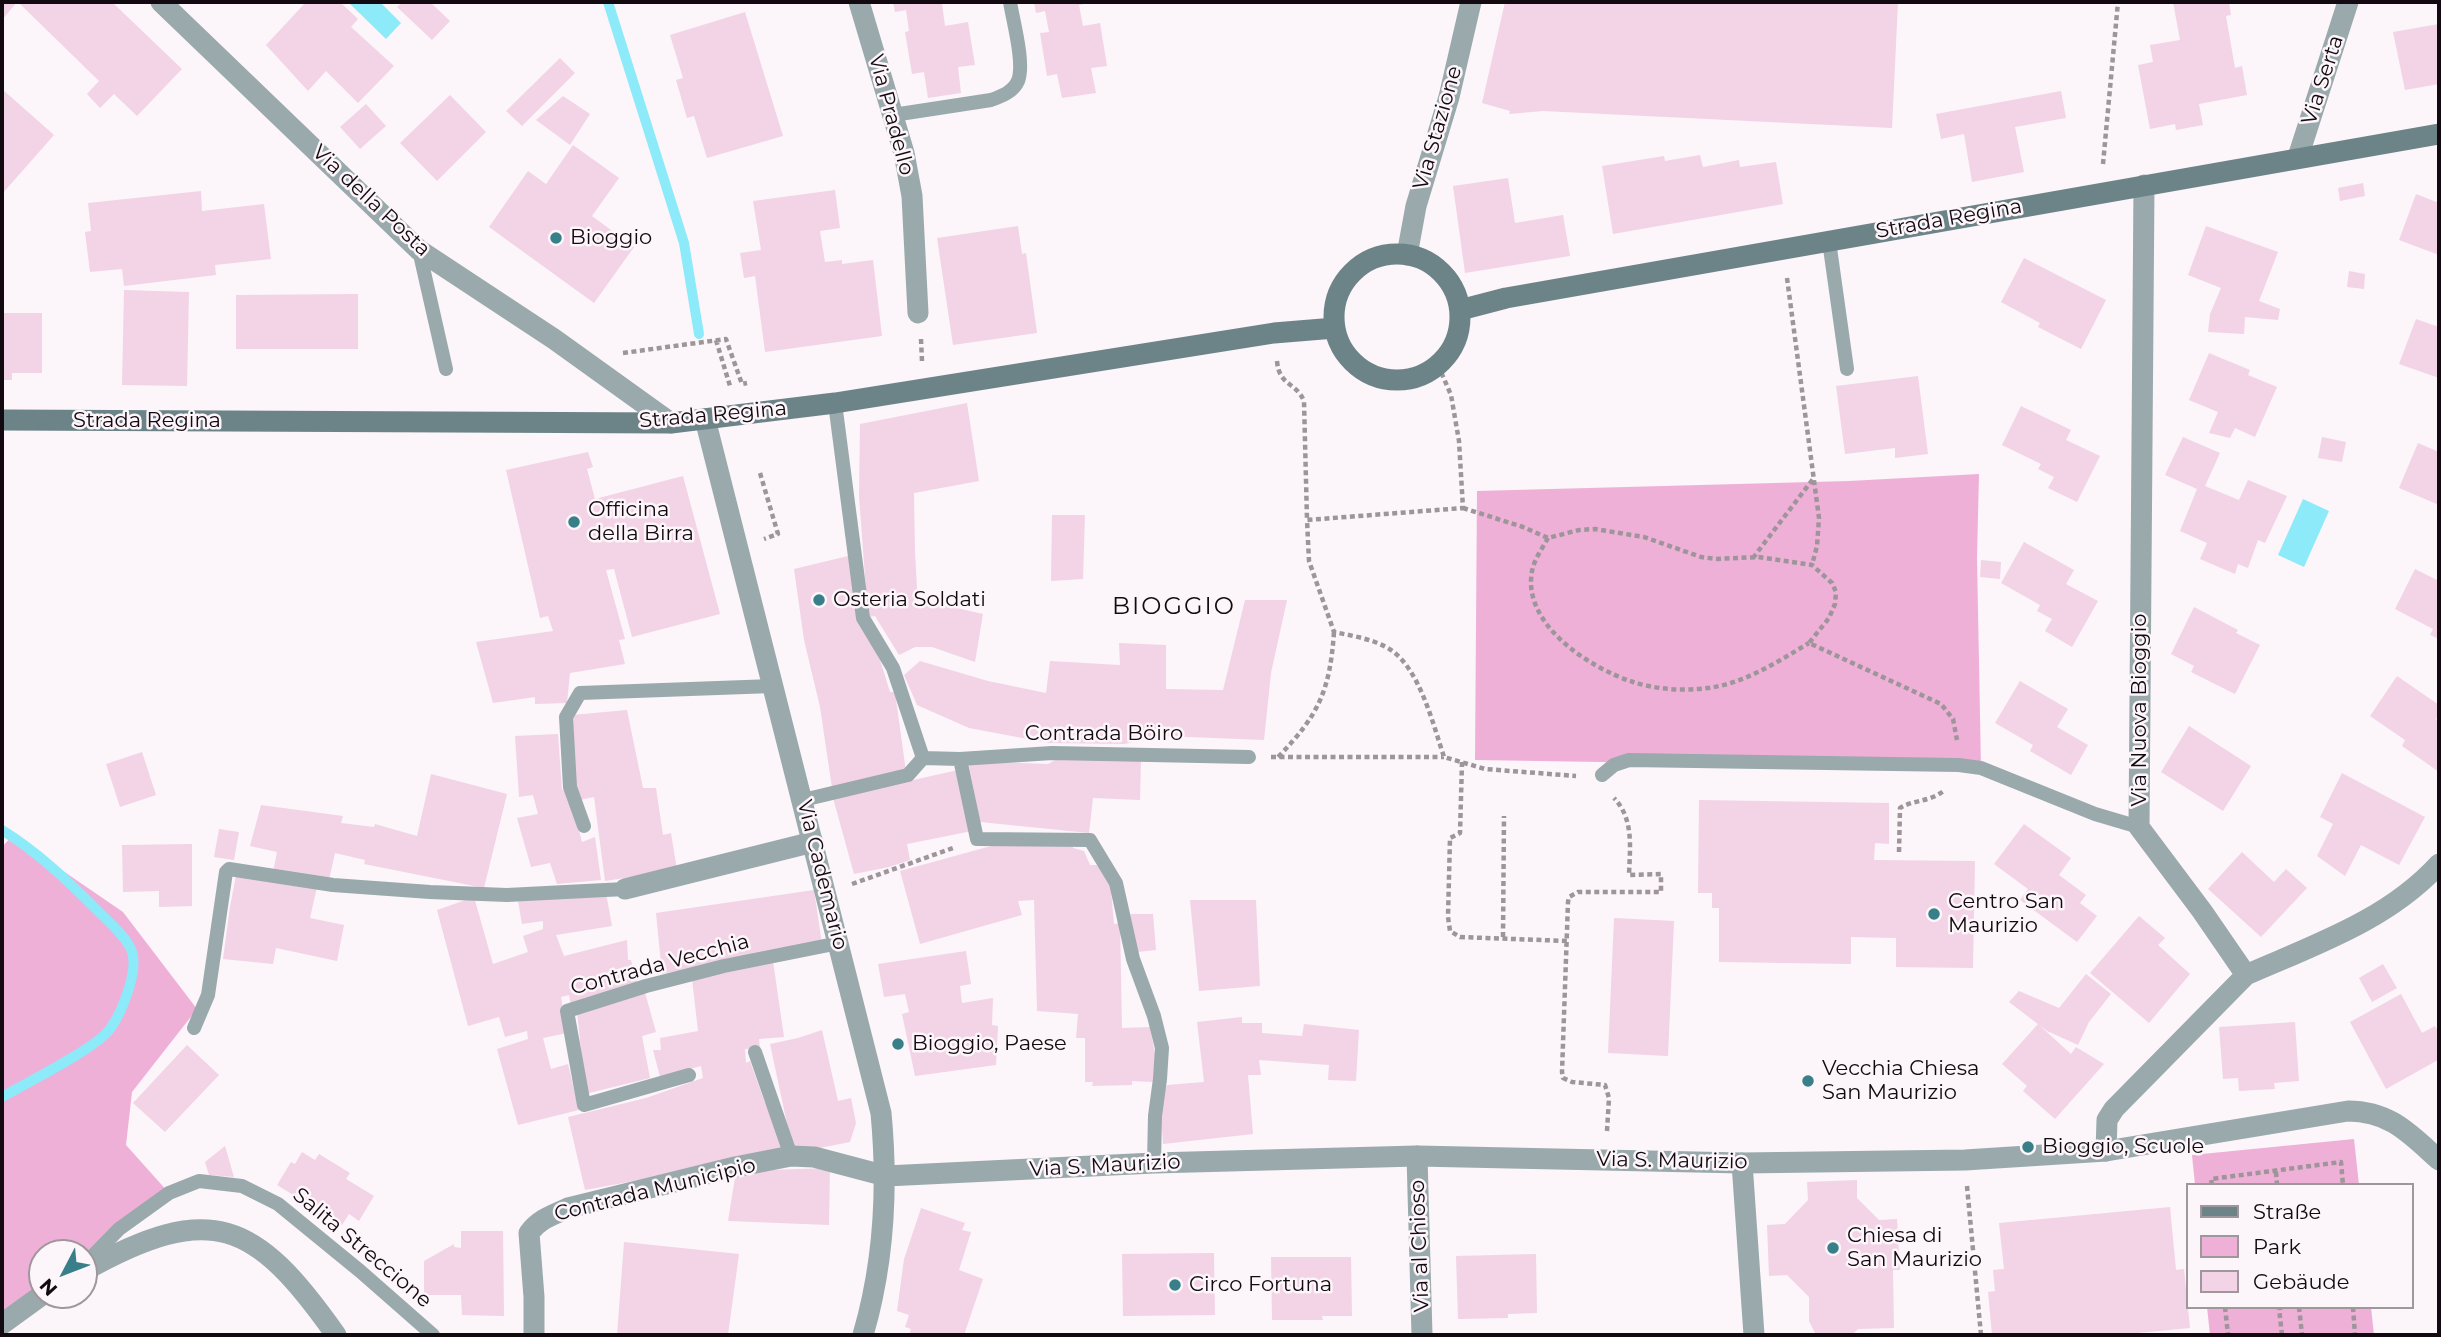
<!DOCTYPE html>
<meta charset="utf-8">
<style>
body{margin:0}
#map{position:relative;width:2441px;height:1337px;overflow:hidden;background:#fcf5f9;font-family:Montserrat,sans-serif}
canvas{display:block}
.frame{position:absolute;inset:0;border:4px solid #130910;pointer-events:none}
.legend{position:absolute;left:2186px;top:1183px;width:228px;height:126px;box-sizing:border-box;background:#fcf5f9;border:2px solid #9f979c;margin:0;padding:9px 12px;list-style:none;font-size:21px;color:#130910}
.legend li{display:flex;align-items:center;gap:14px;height:35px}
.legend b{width:35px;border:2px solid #9f979c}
.north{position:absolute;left:28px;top:1239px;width:70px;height:70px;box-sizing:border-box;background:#fcf5f9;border:2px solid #9f979c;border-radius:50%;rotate:228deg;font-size:19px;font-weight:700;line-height:28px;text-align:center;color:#130910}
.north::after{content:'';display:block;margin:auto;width:24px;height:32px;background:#387f89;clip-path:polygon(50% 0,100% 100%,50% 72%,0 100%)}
</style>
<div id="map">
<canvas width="2441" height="1337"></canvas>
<div class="frame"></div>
<ul class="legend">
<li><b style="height:9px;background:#6c8488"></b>Straße</li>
<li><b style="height:19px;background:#efb0d8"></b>Park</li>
<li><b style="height:19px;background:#f2d4e6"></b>Gebäude</li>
</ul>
<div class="north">N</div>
</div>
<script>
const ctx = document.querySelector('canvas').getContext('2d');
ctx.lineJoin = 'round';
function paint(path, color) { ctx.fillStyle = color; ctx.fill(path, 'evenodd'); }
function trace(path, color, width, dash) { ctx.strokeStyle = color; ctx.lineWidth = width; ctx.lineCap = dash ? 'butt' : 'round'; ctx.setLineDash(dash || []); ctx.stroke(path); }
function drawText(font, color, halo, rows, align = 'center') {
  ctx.font = font + ' Montserrat,sans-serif'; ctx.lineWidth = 5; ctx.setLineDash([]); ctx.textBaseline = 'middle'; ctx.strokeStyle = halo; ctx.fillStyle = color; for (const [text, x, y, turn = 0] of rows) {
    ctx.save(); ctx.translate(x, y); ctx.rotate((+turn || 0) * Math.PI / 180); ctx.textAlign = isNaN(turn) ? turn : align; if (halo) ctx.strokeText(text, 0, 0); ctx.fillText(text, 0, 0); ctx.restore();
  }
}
const green = new Path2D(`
 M 1979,474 L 1977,558 L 1981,768 L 1475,760 L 1477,491 L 1849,481 Z
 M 12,836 L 123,912 L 197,1009 L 132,1092 L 126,1145 L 169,1193 L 84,1265 L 84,1253 L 42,1253 L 42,1295 L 2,1324 L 2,847 Z
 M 2354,1139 L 2359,1185 L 2195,1185 L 2192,1155 Z
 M 2207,1307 L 2371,1307 L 2374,1335 L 2210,1335 Z`);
const water = new Path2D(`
 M 348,2 L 380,2 L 401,23 L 386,39 Z
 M 2303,499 L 2329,511 L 2304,567 L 2278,555 Z`);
const stream = new Path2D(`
 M 608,2 L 684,243 L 699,334
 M 2,830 C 38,852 69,882 99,912 C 110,923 125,936 131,949 C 140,969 122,1012 110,1029 C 95,1049 26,1083 2,1097`);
const building = new Path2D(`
 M 2,2 L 17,2 L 2,20 Z
 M 18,2 L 112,2 L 182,69 L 137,116 L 114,94 L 100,108 L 87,94 L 99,81 Z
 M 306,2 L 340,2 L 358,19 L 351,27 L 394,66 L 358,103 L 326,71 L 308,91 L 266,45 Z
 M 403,2 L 430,2 L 450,21 L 432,40 L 397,7 Z
 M 893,2 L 946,2 L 942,4 L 945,26 L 968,22 L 975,65 L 958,67 L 961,93 L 928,98 L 924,72 L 912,74 L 905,32 L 909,31 L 906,10 L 895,12 Z
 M 1034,2 L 1092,2 L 1079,5 L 1083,26 L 1100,23 L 1107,66 L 1091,68 L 1096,93 L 1062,98 L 1057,74 L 1047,76 L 1040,33 L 1049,32 L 1045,11 L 1036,13 Z
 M 1505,2 L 1898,2 L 1892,128 L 1543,111 L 1509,114 L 1510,111 L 1482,103 Z
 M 2173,2 L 2229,2 L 2231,15 L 2226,16 L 2235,68 L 2242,66 L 2247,95 L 2199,104 L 2203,125 L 2176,130 L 2175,124 L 2150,129 L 2138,65 L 2153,62 L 2150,45 L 2180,40 Z
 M 745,12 L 783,136 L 707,158 L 694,116 L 687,118 L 676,80 L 683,78 L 670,35 Z
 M 2439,24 L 2439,84 L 2405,90 L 2393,32 Z
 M 560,58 L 575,73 L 522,126 L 506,111 Z
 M 2,89 L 54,135 L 2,194 Z
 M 2061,91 L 2066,118 L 2015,127 L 2024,172 L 1972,182 L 1964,134 L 1941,139 L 1936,114 Z
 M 450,95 L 486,132 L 437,181 L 400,143 Z
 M 563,96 L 590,114 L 570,145 L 536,120 Z
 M 366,104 L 386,126 L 360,149 L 340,127 Z
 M 573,145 L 619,178 L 592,216 L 634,247 L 594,303 L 489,227 L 528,171 L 546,184 Z
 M 1700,155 L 1703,167 L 1739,160 L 1740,167 L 1776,162 L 1783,204 L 1613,234 L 1602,166 L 1664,156 L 1665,161 Z
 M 1508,178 L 1515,223 L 1563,215 L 1570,256 L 1465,273 L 1453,186 Z
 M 2363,183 L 2365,196 L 2340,201 L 2338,188 Z
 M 835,190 L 840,228 L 820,231 L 825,262 L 842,260 L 842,264 L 873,260 L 882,336 L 765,352 L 755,276 L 744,278 L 740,253 L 761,250 L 753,201 Z
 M 201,191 L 202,211 L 264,204 L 271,259 L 215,265 L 216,275 L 124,286 L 122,269 L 90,272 L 85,232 L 91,231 L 88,203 Z
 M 2416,194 L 2439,203 L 2439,255 L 2399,240 Z
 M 1018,226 L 1022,254 L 1026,253 L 1037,333 L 953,345 L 937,238 Z
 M 2206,226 L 2278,252 L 2259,301 L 2280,309 L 2278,320 L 2245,317 L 2244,334 L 2208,332 L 2210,314 L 2221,288 L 2188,275 Z
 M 2024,258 L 2106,300 L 2081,349 L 2038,327 L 2040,323 L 2001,302 Z
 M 2349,271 L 2365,274 L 2364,289 L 2347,287 Z
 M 124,290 L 189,292 L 187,386 L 122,385 Z
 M 358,294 L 358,349 L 236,349 L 236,295 Z
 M 2,313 L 42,313 L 42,373 L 12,373 L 12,380 L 2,380 Z
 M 2416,319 L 2439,327 L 2439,378 L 2399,364 Z
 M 2209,353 L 2250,370 L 2248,375 L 2277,387 L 2255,437 L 2235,428 L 2230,438 L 2209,433 L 2218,412 L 2189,400 Z
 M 1918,376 L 1928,454 L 1895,458 L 1895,448 L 1845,454 L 1836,386 Z
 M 967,403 L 979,481 L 914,493 L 915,552 L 918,606 L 931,602 L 983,614 L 975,662 L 932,647 L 915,647 L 899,655 L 875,616 L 868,617 L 859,496 L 860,424 Z
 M 2021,406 L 2071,430 L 2066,440 L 2100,456 L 2077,502 L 2048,488 L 2054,477 L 2038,469 L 2041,464 L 2002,445 Z
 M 2183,437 L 2220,453 L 2205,486 L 2239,500 L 2248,480 L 2287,496 L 2265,543 L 2258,540 L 2248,568 L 2238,564 L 2235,574 L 2200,559 L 2207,543 L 2180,531 L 2197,489 L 2165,475 Z
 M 2322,437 L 2346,442 L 2342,462 L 2318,458 Z
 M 2418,443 L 2439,452 L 2439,505 L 2399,488 Z
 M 588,452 L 593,467 L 587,469 L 595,499 L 683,476 L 720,614 L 632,637 L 614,569 L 606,570 L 625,639 L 619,640 L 625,664 L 570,673 L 567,703 L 535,704 L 535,697 L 493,703 L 476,642 L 553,631 L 548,616 L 540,618 L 506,470 Z
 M 1052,515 L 1085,515 L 1083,579 L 1051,581 Z
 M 2024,542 L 2074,570 L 2066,584 L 2098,601 L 2072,647 L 2045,631 L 2052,619 L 2037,611 L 2040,605 L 2001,583 Z
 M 848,556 L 890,692 L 895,692 L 906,772 L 832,788 L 820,707 L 804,640 L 794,569 Z
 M 1981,560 L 2001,562 L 2000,579 L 1980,577 Z
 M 2415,569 L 2439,581 L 2439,639 L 2430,635 L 2433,629 L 2395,609 Z
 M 1245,600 L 1287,600 L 1271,673 L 1264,740 L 1164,736 L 1124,744 L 1049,743 L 969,728 L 917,705 L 904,675 L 920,661 L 988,681 L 1046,693 L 1050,661 L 1120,665 L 1119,643 L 1166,645 L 1166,689 L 1223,690 Z
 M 2194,607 L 2238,630 L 2236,633 L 2260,645 L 2235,694 L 2191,672 L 2194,666 L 2171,654 Z
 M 2397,676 L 2439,705 L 2439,714 L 2436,719 L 2439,722 L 2439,772 L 2402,746 L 2405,740 L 2370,716 Z
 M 2020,681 L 2068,709 L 2057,727 L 2088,745 L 2071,775 L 2030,751 L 2033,745 L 1995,723 Z
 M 627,710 L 643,788 L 656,788 L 663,835 L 671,833 L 677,870 L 605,881 L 594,797 L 575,801 L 572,715 Z
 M 2189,726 L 2251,766 L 2223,811 L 2161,772 Z
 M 558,734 L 562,790 L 568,789 L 582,842 L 595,837 L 601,880 L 557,884 L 550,863 L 531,867 L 517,818 L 538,814 L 533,795 L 519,797 L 515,736 Z
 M 142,752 L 156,795 L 120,807 L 106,764 Z
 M 1059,758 L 1141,759 L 1140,800 L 1093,798 L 1089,833 L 980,822 L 968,761 L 1048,764 Z
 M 958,770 L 972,831 L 907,844 L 910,860 L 889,867 L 854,874 L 833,798 Z
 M 2342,773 L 2425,817 L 2399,865 L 2361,845 L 2345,876 L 2317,856 L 2333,824 L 2320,817 Z
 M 431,774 L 507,794 L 484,888 L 364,864 L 365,860 L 335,853 L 329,880 L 273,872 L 277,852 L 250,846 L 261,805 L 343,816 L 341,823 L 374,827 L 375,824 L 417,836 Z
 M 1699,800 L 1889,803 L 1889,844 L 1875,843 L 1874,860 L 1975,861 L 1973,968 L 1896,967 L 1896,938 L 1851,937 L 1851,964 L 1719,962 L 1719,908 L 1712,908 L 1712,893 L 1698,893 Z
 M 2024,824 L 2071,858 L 2059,875 L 2086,895 L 2080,903 L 2097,916 L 2077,942 L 2020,900 L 2028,889 L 1994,864 Z
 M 219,829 L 239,832 L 234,860 L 214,857 Z
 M 1002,843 L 1072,843 L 1073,848 L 1084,851 L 1090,865 L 1097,865 L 1110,879 L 1114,924 L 1120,923 L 1122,1028 L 1150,1027 L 1158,1070 L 1154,1082 L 1132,1081 L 1132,1085 L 1092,1086 L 1093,1082 L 1085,1082 L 1085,1038 L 1076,1038 L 1078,1014 L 1037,1011 L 1034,900 L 1018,901 L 1022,915 L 920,944 L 900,871 Z
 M 192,844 L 192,906 L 159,907 L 159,891 L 123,892 L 122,845 Z
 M 2242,852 L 2274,882 L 2286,869 L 2307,888 L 2261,937 L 2208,889 Z
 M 237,870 L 317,887 L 310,918 L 344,925 L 337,961 L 276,948 L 273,964 L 223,959 L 230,907 Z
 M 814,890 L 822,944 L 662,974 L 656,913 Z
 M 606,893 L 612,926 L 556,935 L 564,956 L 627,940 L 628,960 L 631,960 L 638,986 L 571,1006 L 569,995 L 561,997 L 567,1033 L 543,1038 L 551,1069 L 568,1064 L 579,1110 L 518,1125 L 497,1049 L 528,1039 L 527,1031 L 505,1037 L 499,1017 L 468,1026 L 437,910 L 474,897 L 493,964 L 528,952 L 523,936 L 543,929 L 543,921 L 522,924 L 518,901 Z
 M 1190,900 L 1256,900 L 1260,986 L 1199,991 Z
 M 1130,914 L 1153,914 L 1156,950 L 1137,952 Z
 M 2139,916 L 2165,938 L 2158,945 L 2190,974 L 2149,1023 L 2090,973 Z
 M 1614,918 L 1674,921 L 1668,1056 L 1608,1053 Z
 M 966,951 L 971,984 L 960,986 L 962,1003 L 993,998 L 992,1025 L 998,1026 L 996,1065 L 915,1076 L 902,1014 L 909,1012 L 905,994 L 884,997 L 878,964 Z
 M 773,961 L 784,1037 L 759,1039 L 760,1048 L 745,1049 L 746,1063 L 750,1061 L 765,1103 L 768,1101 L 782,1151 L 721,1165 L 585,1190 L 568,1117 L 646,1098 L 703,1078 L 701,1066 L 660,1077 L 653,1050 L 661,1050 L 660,1038 L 698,1031 L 692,979 Z
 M 2383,964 L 2397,988 L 2372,1002 L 2359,978 Z
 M 2086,974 L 2111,994 L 2089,1022 L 2078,1045 L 2047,1031 L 2009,1002 L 2019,991 L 2059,1008 Z
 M 644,989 L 656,1032 L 642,1036 L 650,1078 L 585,1094 L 577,1010 Z
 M 2401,994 L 2422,1033 L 2435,1026 L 2439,1033 L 2439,1056 L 2437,1057 L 2438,1060 L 2386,1089 L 2350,1022 Z
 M 1242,1017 L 1242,1023 L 1262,1023 L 1262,1033 L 1302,1036 L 1304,1024 L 1359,1030 L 1356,1081 L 1328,1080 L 1329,1065 L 1259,1060 L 1261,1075 L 1248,1075 L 1253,1134 L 1163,1144 L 1160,1098 L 1167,1085 L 1204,1082 L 1197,1022 Z
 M 2295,1022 L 2299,1081 L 2274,1083 L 2275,1089 L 2239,1091 L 2238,1078 L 2223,1079 L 2219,1027 Z
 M 2038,1024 L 2071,1054 L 2076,1047 L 2104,1064 L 2055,1119 L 2023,1091 L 2027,1086 L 2002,1064 Z
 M 822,1030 L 838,1101 L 851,1098 L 856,1123 L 850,1142 L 799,1152 L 792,1147 L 770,1044 L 798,1038 Z
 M 187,1045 L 219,1075 L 165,1132 L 133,1103 Z
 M 225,1146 L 234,1177 L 209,1175 L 205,1162 Z
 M 302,1152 L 315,1160 L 319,1154 L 350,1173 L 346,1179 L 374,1196 L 359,1221 L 349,1214 L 342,1225 L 277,1185 L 291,1162 L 295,1164 Z
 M 830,1168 L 829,1225 L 728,1221 L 736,1171 Z
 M 1857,1180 L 1857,1198 L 1879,1220 L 1897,1219 L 1900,1270 L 1893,1270 L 1894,1328 L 1858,1329 L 1852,1335 L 1816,1335 L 1809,1321 L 1809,1297 L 1787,1275 L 1769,1276 L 1767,1225 L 1785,1224 L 1808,1200 L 1807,1182 Z
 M 2170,1207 L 2176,1270 L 2184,1269 L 2190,1328 L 2117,1335 L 1992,1335 L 1988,1292 L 1995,1291 L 1993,1270 L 2004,1269 L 1999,1223 Z
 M 921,1208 L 965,1223 L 962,1230 L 971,1232 L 959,1270 L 983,1279 L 964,1335 L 909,1335 L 911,1329 L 905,1327 L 909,1315 L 897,1311 L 904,1259 Z
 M 461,1231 L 503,1231 L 504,1316 L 462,1315 L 461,1295 L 424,1295 L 424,1261 L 454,1244 L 454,1247 L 461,1248 Z
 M 624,1242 L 739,1254 L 728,1335 L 617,1335 Z
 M 1214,1253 L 1215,1315 L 1123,1316 L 1122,1254 Z
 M 1536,1254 L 1537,1313 L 1508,1314 L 1508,1318 L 1458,1319 L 1456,1256 Z
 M 1271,1257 L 1351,1257 L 1352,1316 L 1322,1316 L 1323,1320 L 1272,1320 Z`);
const path = new Path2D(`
 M 2103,164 L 2118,2
 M 1787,278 L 1819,518 L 1817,546 L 1812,565
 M 921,339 L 922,361
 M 716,340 L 730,386
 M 623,353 L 726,339 L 742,384 L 747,383
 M 1277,361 C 1279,386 1296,382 1304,401 L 1307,520
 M 1438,365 L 1451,395 L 1459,441 L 1463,508 L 1307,520 L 1309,561 L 1334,632 C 1353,636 1374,639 1391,650 C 1420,670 1433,724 1444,757 L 1485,769 L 1576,776
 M 760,473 L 778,534 L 764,539
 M 1463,508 L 1523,527 L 1548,538 L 1579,530 L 1595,529 L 1644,537 L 1701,557 L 1716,559 L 1758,557 L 1812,565 L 1832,583 L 1836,592 L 1835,604 L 1829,618 L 1809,643 L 1941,704 L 1953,719 L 1957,740
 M 1548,538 C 1543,547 1536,557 1533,567 C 1518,622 1589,668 1633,682 C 1652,688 1676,691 1697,689 C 1739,687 1774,664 1809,643
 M 1753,558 L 1813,479
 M 1271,757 L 1444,757
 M 1278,757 C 1319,715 1330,690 1334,632
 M 1462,762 L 1460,833 L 1450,838 L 1448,917 L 1450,931 L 1460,937 L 1567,941
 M 1899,852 L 1900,808 C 1915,799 1928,803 1945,790
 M 852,884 L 953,848
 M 1503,937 L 1504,816
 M 1607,1131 L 1609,1098 L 1605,1085 L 1572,1082 L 1563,1078 L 1562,1072 L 1568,902 L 1569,897 L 1578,892 L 1661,892 L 1661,874 L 1629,875 C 1630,847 1634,819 1614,798
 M 2276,1172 L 2277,1185
 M 2212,1185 L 2211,1179 L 2341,1162 L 2343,1185
 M 1967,1186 L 1981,1335
 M 2225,1307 L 2228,1335
 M 2299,1307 L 2302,1335
 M 2353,1307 L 2355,1335
 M 2282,1335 L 2279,1308 L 2286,1307`);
const service = new Path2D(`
 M 893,115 L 991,100 C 1002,96 1013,92 1018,81 C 1025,64 1013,21 1010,2
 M 1829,241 L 1847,369
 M 419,250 L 446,369
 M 835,403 L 863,618 L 893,668 L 923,758 L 960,759 L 977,839 L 1090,840 L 1116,883 L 1133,959 L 1154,1016 L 1162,1048 L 1160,1079 L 1155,1116 L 1154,1163
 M 960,759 L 1052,753 L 1249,757
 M 1602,775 L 1614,765 L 1629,760 L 1959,765 L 1981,768 L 2095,814 L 2139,827
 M 803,800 L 908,775 L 923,758
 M 584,826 L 570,787 L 566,717 L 580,693 L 773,686
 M 194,1028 L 208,995 L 226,872 L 229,869 L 333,885 L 430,892 L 507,895 L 625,889
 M 755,1052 L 791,1156
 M 689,1075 L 584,1105 L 567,1011 L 646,986 L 724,966 L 839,943
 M 84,1265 L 119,1229 L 169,1193 L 199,1181 L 242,1186 L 278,1204 L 360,1271 L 433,1335`);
const minor = new Path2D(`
 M 161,2 L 419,250 L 554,339 L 671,423
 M 859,2 L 904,153 L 912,196 L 918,313
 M 2298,157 L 2348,2
 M 2144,185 L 2139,827 L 2202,911 L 2246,975 C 2314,945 2388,920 2439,864
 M 625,889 L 813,842
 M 2106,1151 L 2107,1120 L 2114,1109 L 2246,975
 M 1417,1156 L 1422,1335
 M 1742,1163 L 1754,1335
 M 534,1335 L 534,1297 L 529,1233 C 539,1219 553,1215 568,1208 L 735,1167 L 791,1156 L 814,1157 L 886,1176`);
const tertiary = new Path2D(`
 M 1407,255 L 1416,206 L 1449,97 L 1471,2
 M 705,419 L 881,1113 C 888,1187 884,1263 863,1335
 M 886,1176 L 1154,1163 L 1417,1156 L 1742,1163 L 1965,1160 L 2106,1151 L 2348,1111 C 2390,1111 2410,1134 2439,1160
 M 84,1271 C 211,1200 255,1220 336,1335
 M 2,1324 L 42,1295`);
const secondary = new Path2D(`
 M1334 317a63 63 0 1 1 126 0a63 63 0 1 1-126 0Z
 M 1460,310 L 1506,298 L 2439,134
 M 2,420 L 671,423 L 835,403 L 1274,333 L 1335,328`);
const markers = [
 [556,238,7,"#387f89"],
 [574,522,7,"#387f89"],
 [819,600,7,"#387f89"],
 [1934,914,7,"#387f89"],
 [898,1044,7,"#387f89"],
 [1808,1081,7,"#387f89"],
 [2028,1147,7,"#387f89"],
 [1833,1248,7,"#387f89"],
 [1175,1285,7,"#387f89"]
];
const streetNames = [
 ["Via Serta",2323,80,-72],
 ["Via Pradello",891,115,75],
 ["Via Stazione",1438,128,-74],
 ["Via della Posta",371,201,43],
 ["Strada Regina",1949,219,-10],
 ["Strada Regina",713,415,-5],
 ["Strada Regina",147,421],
 ["Via Nuova Bioggio",2140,710,-90],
 ["Contrada Böiro",1104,734],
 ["Via Cademario",822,875,76],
 ["Contrada Vecchia",660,965,-15],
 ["Via S. Maurizio",1672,1161,1],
 ["Via S. Maurizio",1105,1166,-3],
 ["Contrada Municipio",655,1190,-14],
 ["Via al Chioso",1420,1246,-92],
 ["Salita Streccione",362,1248,40]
];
const poiNames = [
 ["Bioggio",570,238],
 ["Officina",588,510],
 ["della Birra",588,534],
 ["Osteria Soldati",833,600],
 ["Centro San",1948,902],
 ["Maurizio",1948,926],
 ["Bioggio, Paese",912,1044],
 ["Vecchia Chiesa",1822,1069],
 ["San Maurizio",1822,1093],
 ["Bioggio, Scuole",2042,1147],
 ["Chiesa di",1847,1236],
 ["San Maurizio",1847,1260],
 ["Circo Fortuna",1189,1285]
];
const quarterNames = [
 ["BIOGGIO",1174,607]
];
paint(green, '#efb0d8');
paint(water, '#8deaf9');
trace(stream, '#8deaf9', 10);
paint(building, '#f2d4e6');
trace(path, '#9d959a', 4.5, [5, 3.5]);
trace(service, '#99a9ac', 14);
trace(minor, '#99a9ac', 21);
trace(tertiary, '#99a9ac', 21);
trace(secondary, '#6c8488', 21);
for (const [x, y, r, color] of markers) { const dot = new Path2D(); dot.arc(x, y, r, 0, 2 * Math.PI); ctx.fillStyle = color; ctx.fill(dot); trace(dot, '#fcf5f9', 2.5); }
drawText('21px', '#130910', '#fcf5f9', streetNames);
drawText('21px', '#130910', '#fcf5f9', poiNames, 'left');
ctx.letterSpacing = '2px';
drawText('24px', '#130910', '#fcf5f9', quarterNames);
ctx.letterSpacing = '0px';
</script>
